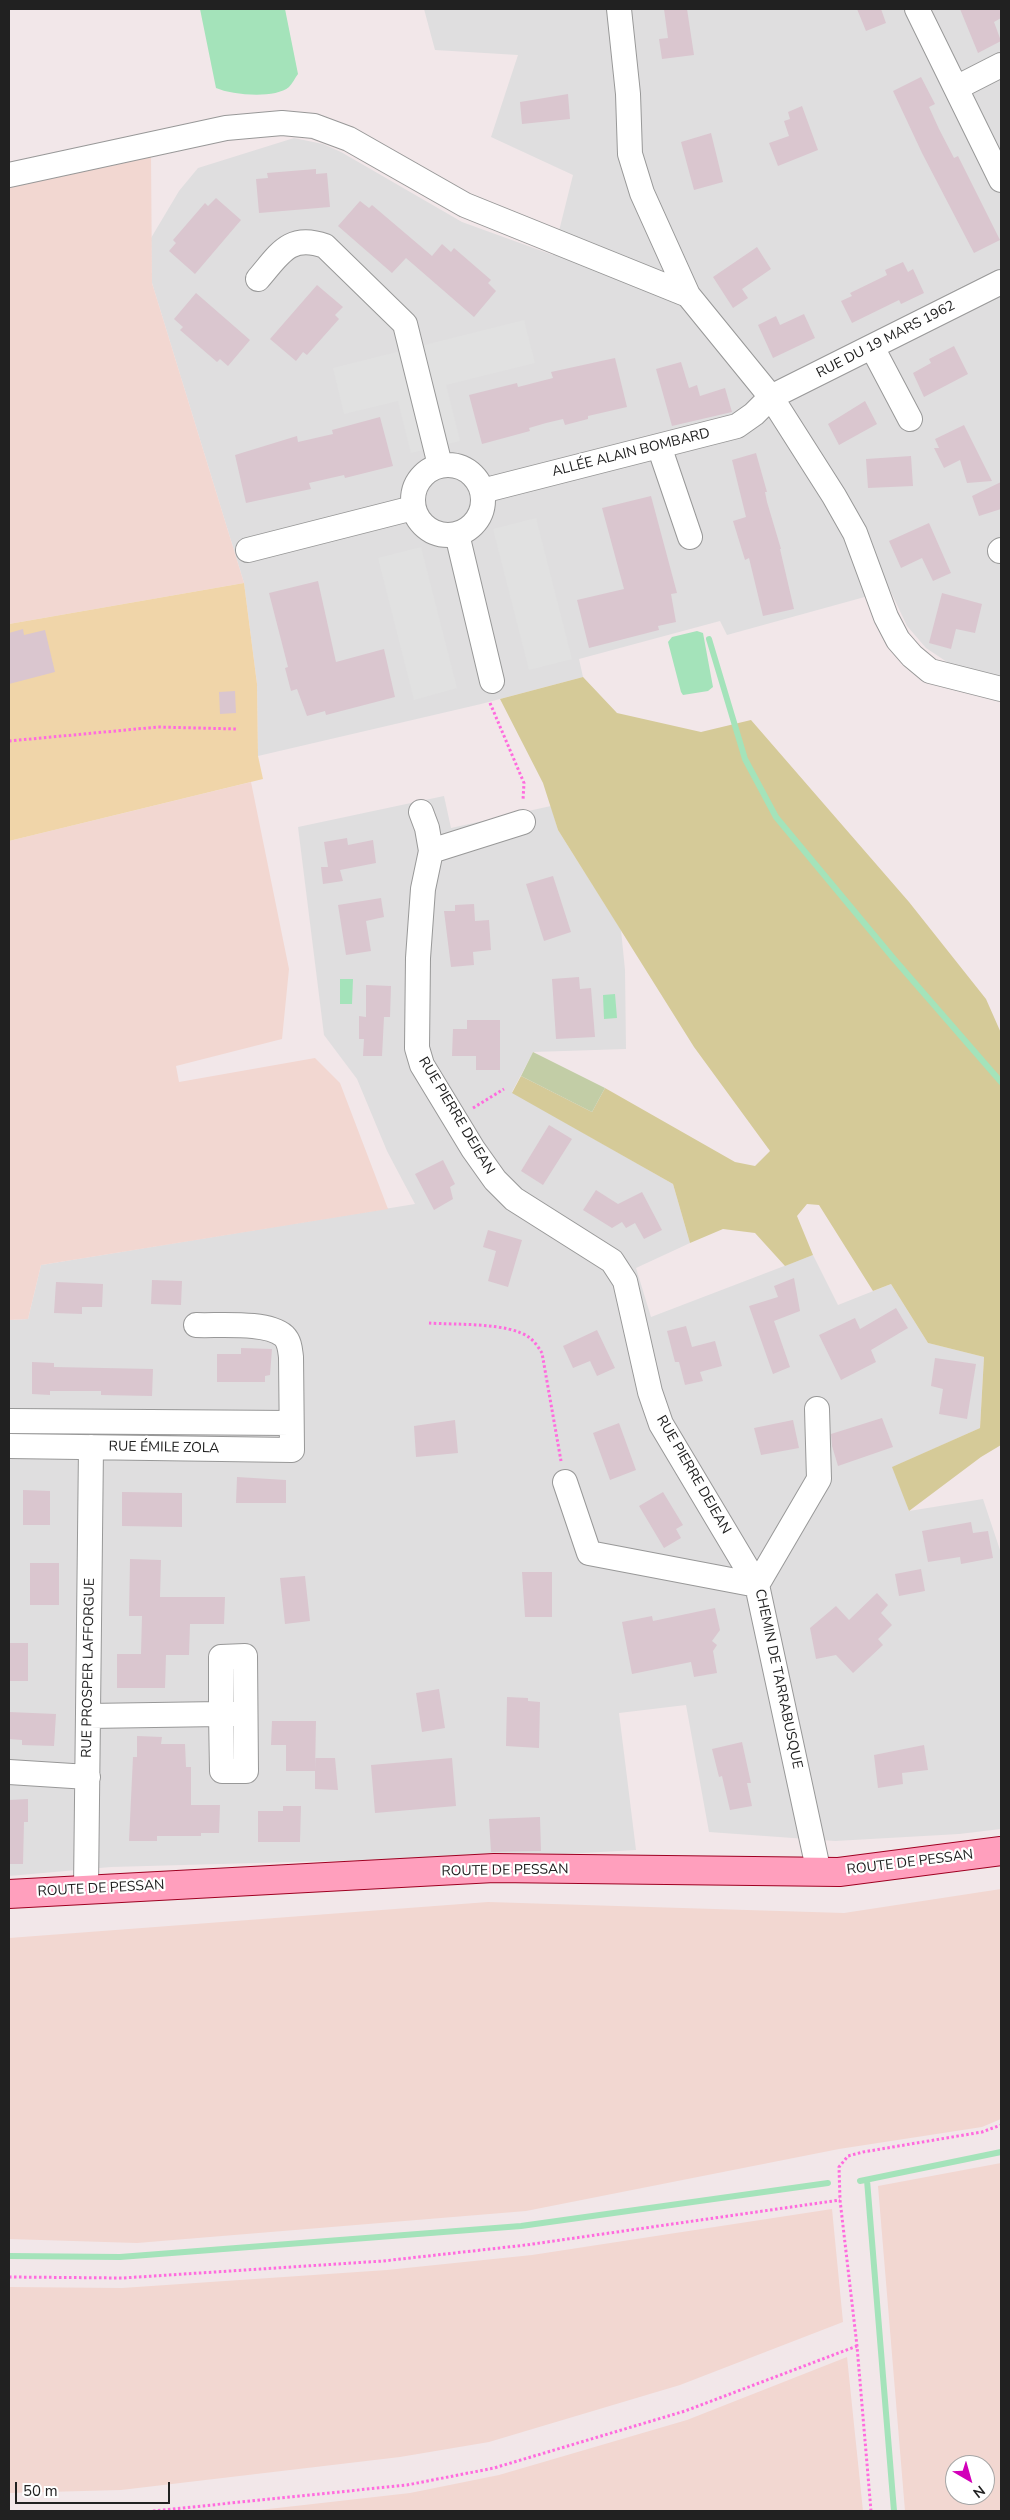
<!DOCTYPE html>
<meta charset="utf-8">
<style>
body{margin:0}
#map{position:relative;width:1010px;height:2520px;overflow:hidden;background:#f2e7e9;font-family:"Nunito Sans",sans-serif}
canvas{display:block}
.frame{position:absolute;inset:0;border:10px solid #212121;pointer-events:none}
.north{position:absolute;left:945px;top:2455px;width:50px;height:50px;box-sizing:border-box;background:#fff;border:1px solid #a6a6a6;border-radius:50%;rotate:142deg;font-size:14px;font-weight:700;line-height:20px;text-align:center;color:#212121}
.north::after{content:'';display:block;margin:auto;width:18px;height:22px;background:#d200b9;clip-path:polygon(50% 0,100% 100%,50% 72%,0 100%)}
.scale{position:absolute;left:15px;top:2482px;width:155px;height:22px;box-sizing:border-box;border:2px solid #212121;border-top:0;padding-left:6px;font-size:15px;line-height:18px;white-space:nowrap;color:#212121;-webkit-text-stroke:4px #fff;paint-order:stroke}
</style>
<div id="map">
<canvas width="1010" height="2520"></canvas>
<div class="frame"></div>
<div class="north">N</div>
<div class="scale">50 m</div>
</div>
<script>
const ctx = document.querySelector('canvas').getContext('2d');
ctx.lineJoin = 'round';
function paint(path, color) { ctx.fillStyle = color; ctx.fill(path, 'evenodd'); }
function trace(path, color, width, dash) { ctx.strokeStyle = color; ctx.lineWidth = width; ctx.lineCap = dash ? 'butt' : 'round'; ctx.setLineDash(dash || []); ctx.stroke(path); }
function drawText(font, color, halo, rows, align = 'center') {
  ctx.font = font + ' "Nunito Sans",sans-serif'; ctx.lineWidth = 4.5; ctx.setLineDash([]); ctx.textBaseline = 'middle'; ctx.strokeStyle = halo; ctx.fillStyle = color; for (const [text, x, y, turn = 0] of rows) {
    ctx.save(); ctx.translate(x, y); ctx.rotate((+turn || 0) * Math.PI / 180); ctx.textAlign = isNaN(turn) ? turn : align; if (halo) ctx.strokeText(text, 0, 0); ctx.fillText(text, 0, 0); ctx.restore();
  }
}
const residential = new Path2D(`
 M 424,9 L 1001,9 L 1001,677 L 950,664 L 926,648 L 907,626 L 890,590 L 727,635 L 720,621 L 579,659 L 583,677 L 481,704 L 258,756 L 257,684 L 244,583 L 152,283 L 151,238 L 179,191 L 198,168 L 294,138 L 323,144 L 341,152 L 462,222 L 553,255 L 573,175 L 491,137 L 518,55 L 435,50 Z
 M 444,796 L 451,828 L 551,806 L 558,830 L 621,930 L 625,970 L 626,1049 L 533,1052 L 512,1092 L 673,1184 L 690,1243 L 636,1268 L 651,1317 L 813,1255 L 838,1305 L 891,1284 L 928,1343 L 984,1357 L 980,1428 L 893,1467 L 909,1511 L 983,1499 L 1001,1553 L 1001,1829 L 959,1834 L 835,1841 L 709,1832 L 686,1705 L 619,1713 L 636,1850 L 548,1855 L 111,1867 L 9,1876 L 9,1320 L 28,1319 L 41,1265 L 415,1204 L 387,1151 L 357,1079 L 324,1035 L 298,827 Z`);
const farmland = new Path2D(`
 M 151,155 L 152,283 L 244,583 L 9,624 L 9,184 Z
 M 251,782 L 289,969 L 282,1039 L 176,1066 L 179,1082 L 315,1058 L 340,1083 L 388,1209 L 41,1265 L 28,1319 L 9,1320 L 9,841 Z
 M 1001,1889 L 1001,2119 L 982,2127 L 839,2149 L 526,2211 L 137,2243 L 9,2239 L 9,1938 L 488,1902 L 844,1913 Z
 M 1001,2163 L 1001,2511 L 905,2511 L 878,2186 ZM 955,2465 L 985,2465 L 985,2495 L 955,2495 Z
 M 832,2209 L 843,2322 L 680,2385 L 489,2442 L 400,2457 L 121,2490 L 9,2493 L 9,2287 L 122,2288 L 387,2270 L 532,2255 Z
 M 847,2357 L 863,2511 L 251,2511 L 410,2493 L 499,2475 L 687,2420 Z`);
const grass = new Path2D(`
 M 244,583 L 257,684 L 258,756 L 263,779 L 9,841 L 9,624 Z`);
const forest = new Path2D(`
 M 583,677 L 617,713 L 701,732 L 751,720 L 909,902 L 986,999 L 1001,1033 L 1001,1445 L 981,1457 L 909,1511 L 892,1467 L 980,1428 L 984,1357 L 928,1343 L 891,1284 L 873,1291 L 819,1205 L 807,1204 L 797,1216 L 813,1255 L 785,1266 L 755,1233 L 723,1229 L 690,1243 L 673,1184 L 512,1093 L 521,1076 L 592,1112 L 605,1088 L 735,1162 L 755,1166 L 770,1151 L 694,1047 L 558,830 L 543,783 L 500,699 Z`);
const cemetery = new Path2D(`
 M 533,1052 L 605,1088 L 592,1112 L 521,1076 Z`);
const parking = new Path2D(`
 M 524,320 L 535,363 L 446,385 L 460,441 L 411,453 L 398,401 L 344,414 L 333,368 Z
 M 536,518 L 572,659 L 529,670 L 493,529 Z
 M 421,547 L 457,688 L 414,700 L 378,558 Z`);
const water = new Path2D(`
 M 200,9 L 285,9 L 298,74 C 295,78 292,84 289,87 C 275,99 232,95 216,88 Z
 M 697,631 L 703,633 L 713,687 L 708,691 L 683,695 L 681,692 L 668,642 L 672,637 Z
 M 340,979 L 353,979 L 352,1004 L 340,1004 Z
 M 615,994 L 617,1018 L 604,1019 L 603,995 Z`);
const stream = new Path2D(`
 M 709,639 L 745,759 L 776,817 L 894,959 L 1001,1082
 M 867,2180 L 894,2511
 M 860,2181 L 1001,2152
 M 9,2256 L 120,2257 L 521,2226 L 828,2183`);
const building = new Path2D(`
 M 664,9 L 687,9 L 694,55 L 662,59 L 659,39 L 668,38 Z
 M 857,9 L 881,9 L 886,23 L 866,31 Z
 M 960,9 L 1001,9 L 1001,18 L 994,22 L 1001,41 L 978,53 Z
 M 921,77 L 935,104 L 929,107 L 939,129 L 954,158 L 958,156 L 1000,240 L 974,253 L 922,153 L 893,91 Z
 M 568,94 L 570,119 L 522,124 L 520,102 Z
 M 802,106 L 818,150 L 778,166 L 769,143 L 789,136 L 784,121 L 790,119 L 788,112 Z
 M 711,133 L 723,182 L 694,190 L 681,142 Z
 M 316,169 L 316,174 L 327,173 L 330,207 L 259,213 L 256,179 L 268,178 L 267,173 Z
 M 216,198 L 241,220 L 195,274 L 169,251 L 176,243 L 173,240 L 205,203 L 208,206 Z
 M 360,201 L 369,208 L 372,205 L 432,256 L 442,244 L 451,252 L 454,248 L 491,280 L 488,283 L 496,291 L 474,317 L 406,258 L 392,273 L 338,226 Z
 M 757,247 L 771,269 L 742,289 L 748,298 L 733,308 L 713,277 Z
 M 903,262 L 908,272 L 913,269 L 924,293 L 901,304 L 899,300 L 852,323 L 841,301 L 852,296 L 850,293 L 887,275 L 885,270 Z
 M 317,285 L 343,307 L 335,315 L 339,319 L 307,355 L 303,352 L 296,361 L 270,339 Z
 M 196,293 L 250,340 L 228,366 L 220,359 L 217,362 L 180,330 L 183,327 L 174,319 Z
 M 804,314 L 815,338 L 773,358 L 758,325 L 776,316 L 780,325 Z
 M 954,346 L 968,374 L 924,397 L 913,373 L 931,363 L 929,359 Z
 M 615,358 L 627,407 L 588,416 L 588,419 L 565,425 L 563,419 L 546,423 L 529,428 L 530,431 L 482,444 L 469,395 L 517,383 L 518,387 L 553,378 L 551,372 Z
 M 681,362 L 689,388 L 697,385 L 700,396 L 725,388 L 732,412 L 672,426 L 656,369 Z
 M 865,401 L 877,424 L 839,445 L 828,424 Z
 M 380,417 L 393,466 L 345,478 L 344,475 L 309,483 L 311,489 L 246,503 L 235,455 L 297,436 L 298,442 L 333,434 L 332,430 Z
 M 964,425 L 992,481 L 967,483 L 960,460 L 944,468 L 934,448 L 939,448 L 935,439 Z
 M 756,453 L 767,492 L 765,492 L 767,502 L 781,549 L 780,549 L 794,609 L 763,616 L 749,558 L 745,560 L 733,521 L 746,517 L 732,460 Z
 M 911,456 L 913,486 L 868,488 L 866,459 Z
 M 1001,482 L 1001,509 L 979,516 L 972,496 Z
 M 651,496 L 677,593 L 671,594 L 676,622 L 658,626 L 659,630 L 589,648 L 577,600 L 624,589 L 602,508 Z
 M 929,523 L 951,573 L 933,581 L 922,558 L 901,568 L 889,541 Z
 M 318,581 L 336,662 L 384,649 L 395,697 L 326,715 L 325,711 L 307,716 L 297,689 L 291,691 L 285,668 L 288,667 L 269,593 Z
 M 942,593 L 982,604 L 975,633 L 956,629 L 951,649 L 929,643 Z
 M 23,629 L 24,635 L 45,630 L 55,672 L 9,684 L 9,633 Z
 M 235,691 L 236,713 L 220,714 L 219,692 Z
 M 347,838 L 348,845 L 373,840 L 376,863 L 340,870 L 343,881 L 323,884 L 321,867 L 328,867 L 324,842 Z
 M 553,876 L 571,932 L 544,941 L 526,884 Z
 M 381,898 L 384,917 L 366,921 L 371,951 L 346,955 L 338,905 Z
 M 474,904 L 475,921 L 489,920 L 491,950 L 473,952 L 474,965 L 451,967 L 444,911 L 455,911 L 455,905 Z
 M 579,977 L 580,989 L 591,988 L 595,1037 L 556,1039 L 552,979 Z
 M 366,985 L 391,986 L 390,1017 L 384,1017 L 382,1056 L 363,1056 L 364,1039 L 359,1039 L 359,1016 L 366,1017 Z
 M 467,1020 L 500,1020 L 500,1070 L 476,1070 L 476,1056 L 452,1056 L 453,1029 L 467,1029 Z
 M 549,1125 L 572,1139 L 543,1185 L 521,1171 Z
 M 443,1160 L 455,1184 L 450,1187 L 453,1199 L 434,1210 L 415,1174 Z
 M 596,1190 L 618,1204 L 642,1192 L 662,1230 L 644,1239 L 635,1223 L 626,1228 L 622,1222 L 612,1228 L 583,1210 Z
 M 488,1230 L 522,1240 L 508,1287 L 488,1281 L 496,1251 L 483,1247 Z
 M 794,1278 L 800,1311 L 774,1321 L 790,1367 L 773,1374 L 749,1306 L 778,1297 L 774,1286 Z
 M 152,1280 L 182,1281 L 181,1305 L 151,1304 Z
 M 56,1282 L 103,1284 L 102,1307 L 82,1307 L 82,1314 L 54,1313 Z
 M 896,1308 L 908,1328 L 871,1350 L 876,1362 L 841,1380 L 819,1335 L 855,1318 L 860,1329 Z
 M 686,1326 L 692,1347 L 715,1341 L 722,1366 L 700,1372 L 703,1381 L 685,1385 L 679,1362 L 675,1362 L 667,1331 Z
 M 597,1330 L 615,1368 L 597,1376 L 590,1361 L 573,1368 L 563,1346 Z
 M 241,1348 L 272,1349 L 270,1375 L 265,1376 L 265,1382 L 217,1382 L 217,1354 L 241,1354 Z
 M 935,1358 L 976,1364 L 967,1419 L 939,1414 L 943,1389 L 931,1386 Z
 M 32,1362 L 54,1363 L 54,1367 L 153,1369 L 152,1396 L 101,1395 L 101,1391 L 50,1391 L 50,1395 L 32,1394 Z
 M 882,1418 L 893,1447 L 838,1466 L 832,1446 L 831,1434 Z
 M 455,1420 L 458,1453 L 416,1457 L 414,1426 Z
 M 793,1420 L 799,1448 L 761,1455 L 754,1428 Z
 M 619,1423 L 636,1470 L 610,1480 L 593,1433 Z
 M 237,1477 L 286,1480 L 286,1503 L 236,1503 Z
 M 23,1490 L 50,1491 L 50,1525 L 23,1525 Z
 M 122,1492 L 182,1493 L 182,1527 L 122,1526 Z
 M 663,1492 L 683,1525 L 676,1529 L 681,1538 L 664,1548 L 639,1506 Z
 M 971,1522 L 973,1533 L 988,1531 L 993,1558 L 961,1564 L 960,1557 L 928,1562 L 922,1531 Z
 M 130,1559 L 161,1560 L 160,1597 L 225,1597 L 224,1624 L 190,1624 L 189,1655 L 166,1655 L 165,1688 L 117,1688 L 117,1654 L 141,1654 L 142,1616 L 129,1616 Z
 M 30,1563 L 59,1563 L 59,1605 L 30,1605 Z
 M 921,1569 L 925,1591 L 899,1596 L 895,1574 Z
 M 522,1572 L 552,1572 L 552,1617 L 525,1617 Z
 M 305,1576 L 310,1621 L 285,1624 L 280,1578 Z
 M 877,1593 L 888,1605 L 881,1613 L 892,1625 L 878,1639 L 883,1645 L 853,1673 L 836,1655 L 816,1659 L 810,1628 L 836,1606 L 849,1620 Z
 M 715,1608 L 720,1630 L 712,1641 L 717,1645 L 713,1651 L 717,1673 L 694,1677 L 691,1662 L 632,1674 L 622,1622 L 652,1616 L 653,1621 Z
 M 9,1643 L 28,1643 L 28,1681 L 9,1681 Z
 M 439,1689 L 445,1728 L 422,1732 L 416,1693 Z
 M 507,1697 L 528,1698 L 528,1701 L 540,1702 L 539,1748 L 506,1746 Z
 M 9,1712 L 56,1714 L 54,1746 L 22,1745 L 22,1740 L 9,1739 Z
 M 272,1721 L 316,1721 L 315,1771 L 286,1771 L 286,1745 L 271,1745 Z
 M 137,1736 L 162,1737 L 161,1744 L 185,1744 L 186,1767 L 191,1767 L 191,1805 L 220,1805 L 219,1833 L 201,1833 L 201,1836 L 157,1836 L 157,1841 L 129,1841 L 133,1757 L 137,1757 Z
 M 742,1742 L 751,1783 L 747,1783 L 752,1806 L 730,1810 L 722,1776 L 719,1777 L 712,1749 Z
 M 924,1745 L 928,1770 L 902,1773 L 903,1784 L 878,1788 L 874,1755 Z
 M 315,1758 L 335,1758 L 338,1790 L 315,1789 Z
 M 452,1758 L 456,1806 L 375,1813 L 371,1765 Z
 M 28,1799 L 28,1822 L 24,1822 L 23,1864 L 9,1864 L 9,1800 Z
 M 283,1806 L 301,1806 L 300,1842 L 258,1842 L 258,1811 L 283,1811 Z
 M 540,1817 L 541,1851 L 491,1852 L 489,1819 Z`);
const path = new Path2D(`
 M 490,703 L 524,783 L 523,800
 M 9,741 L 158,727 L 236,729
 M 473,1108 L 504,1089
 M 429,1323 C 455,1325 509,1322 530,1338 C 535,1342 539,1348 542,1353 L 561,1461
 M 9,2277 L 123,2278 L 383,2261 L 526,2245 L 840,2200
 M 153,2511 L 407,2485 L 494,2468 L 685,2411 L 857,2346
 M 871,2511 L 857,2346 L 840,2200 L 839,2167 L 848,2156 L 863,2152 L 982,2132 L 1001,2125`);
const minor = new Path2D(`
 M 619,9 L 628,94 L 630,154 L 642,193 L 688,295 L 771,397 L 834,496 L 855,533 L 886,617 L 898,640 L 912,656 L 930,671 L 1001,689
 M 917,9 L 1001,180
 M 956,88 L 1001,65
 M 9,175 L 226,128 L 282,123 L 314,126 L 349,139 L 465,205 L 688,295
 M 258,279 C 279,255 289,233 325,246 L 405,324 L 440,465
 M 872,347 L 910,419
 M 659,446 L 690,537
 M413 500a35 35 0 1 1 70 0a35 35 0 1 1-70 0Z
 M 482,491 L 737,426 L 754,414 L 771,397 L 1001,282
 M 457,534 L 492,681
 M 248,550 L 413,508
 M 1000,551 L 1001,550
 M 421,812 L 427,828 L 431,851
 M 523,822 L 431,851 L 423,889 L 418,958 L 417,1048 L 422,1065 L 473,1149 L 495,1180 L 514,1199 L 612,1261 L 625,1281 L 650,1392 L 661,1424 L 757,1585 L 819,1873
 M 9,1421 L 291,1423
 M 9,1446 L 292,1450 L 291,1357 C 290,1350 290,1342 284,1336 C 267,1321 218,1326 196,1325
 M 565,1482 L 589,1553 L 757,1585
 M 757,1585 L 819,1479 L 817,1409
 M 88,1716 L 221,1714 L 222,1771 L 246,1771 L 245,1656 L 221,1657 L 221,1714 L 245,1714
 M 9,1772 L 88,1777
 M 86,1889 L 91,1447`);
const major = new Path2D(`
 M 9,1894 L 494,1868 L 839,1872 L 1001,1851`);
const streetNames = [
 ["RUE DU 19 MARS 1962",886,340,-27],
 ["ALLÉE ALAIN BOMBARD",631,453,-14],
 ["RUE PIERRE DEJEAN",456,1116,59],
 ["RUE ÉMILE ZOLA",164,1448,1],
 ["RUE PIERRE DEJEAN",693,1475,60],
 ["RUE PROSPER LAFFORGUE",89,1668,-89],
 ["CHEMIN DE TARRABUSQUE",778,1679,78],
 ["ROUTE DE PESSAN",910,1863,-7],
 ["ROUTE DE PESSAN",505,1871,-1],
 ["ROUTE DE PESSAN",101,1889,-3]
];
paint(residential, '#dfdedf');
paint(farmland, '#f2d7d1');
paint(grass, '#f0d5a9');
paint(forest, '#d5ca98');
paint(cemetery, '#c2cda6');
paint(parking, '#e1e1e1');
paint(water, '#a4e3ba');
trace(stream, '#a4e3ba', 6);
paint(building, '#dac6cf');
trace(minor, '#989898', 26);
trace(major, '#9e0021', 30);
trace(path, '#ff6bde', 3, [2.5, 2.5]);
trace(minor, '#fff', 24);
trace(major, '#ff9fbd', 28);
drawText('14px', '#212121', '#fff', streetNames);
</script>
